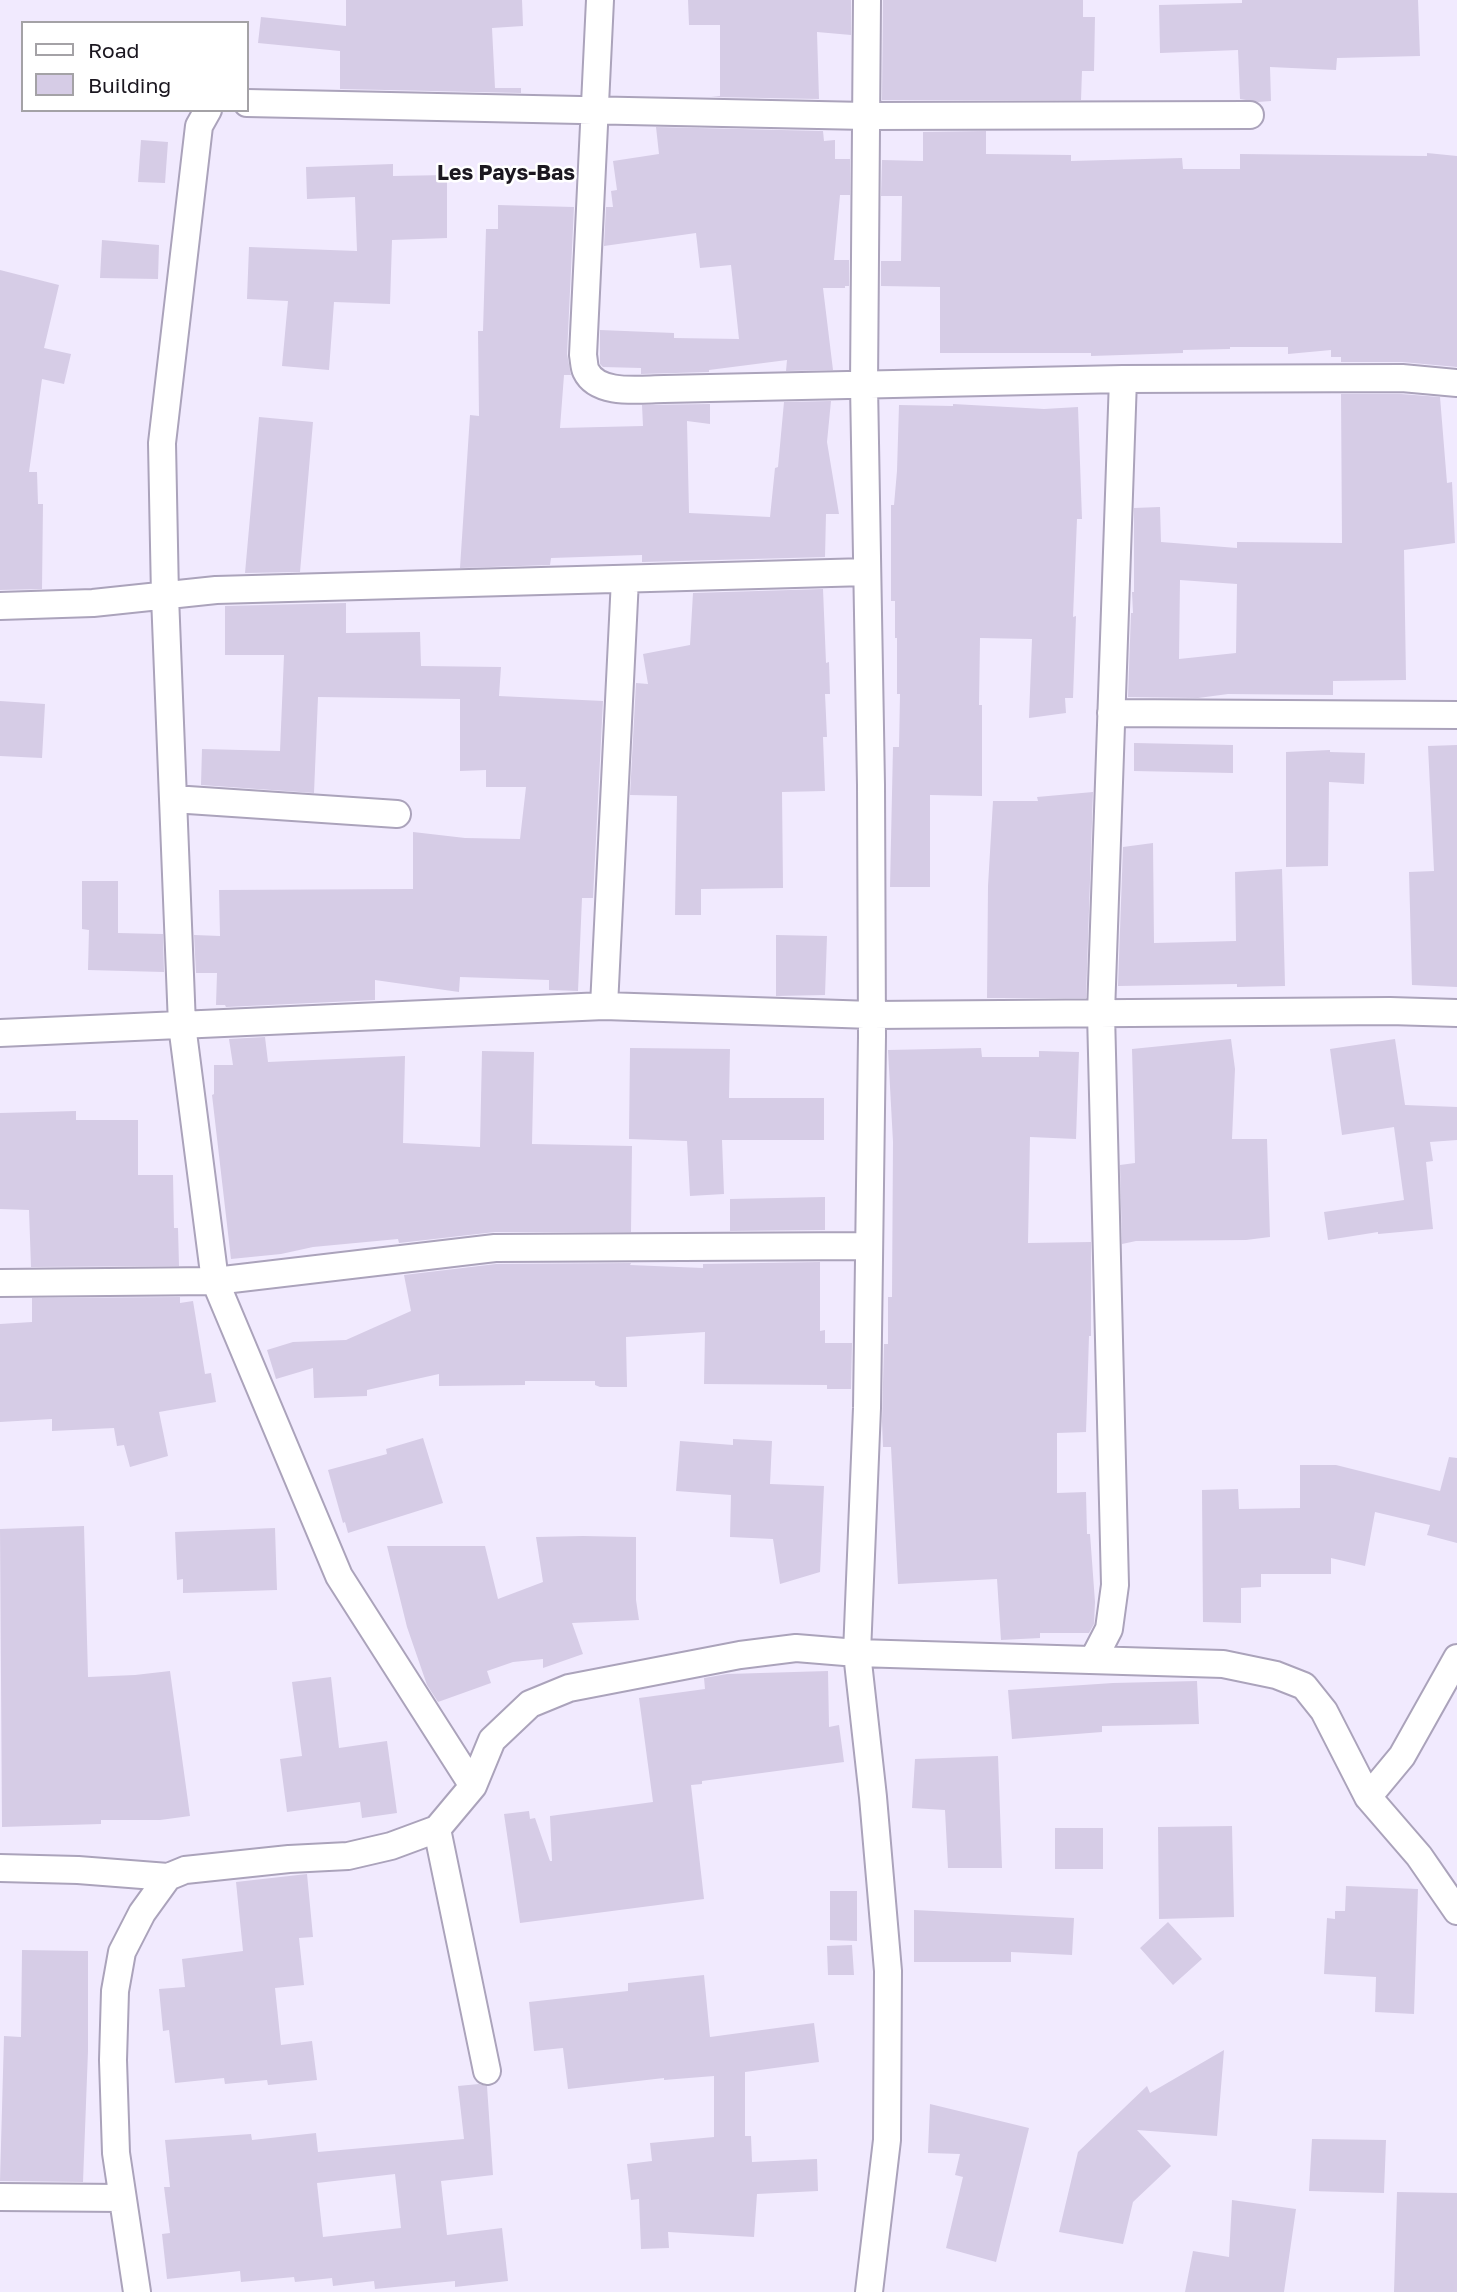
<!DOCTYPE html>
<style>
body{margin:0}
#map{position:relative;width:1457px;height:2292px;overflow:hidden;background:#f1eafe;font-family:"Golos Text",sans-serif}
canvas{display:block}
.legend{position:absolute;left:21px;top:21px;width:228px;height:91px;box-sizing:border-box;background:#fff;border:2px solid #a4a2a6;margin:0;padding:9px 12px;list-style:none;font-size:21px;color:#1b1720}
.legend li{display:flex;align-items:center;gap:14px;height:35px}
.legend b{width:35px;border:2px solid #a4a2a6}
</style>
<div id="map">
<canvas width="1457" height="2292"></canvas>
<ul class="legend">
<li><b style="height:9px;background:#fff"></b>Road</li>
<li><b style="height:19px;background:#d6cce6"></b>Building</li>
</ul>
</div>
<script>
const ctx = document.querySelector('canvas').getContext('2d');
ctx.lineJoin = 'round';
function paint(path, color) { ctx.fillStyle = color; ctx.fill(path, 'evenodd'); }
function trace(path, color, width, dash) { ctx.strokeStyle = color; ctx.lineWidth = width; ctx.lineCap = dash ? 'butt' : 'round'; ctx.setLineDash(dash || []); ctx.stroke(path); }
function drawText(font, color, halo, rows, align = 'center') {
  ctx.font = font + ' "Golos Text",sans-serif'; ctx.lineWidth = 5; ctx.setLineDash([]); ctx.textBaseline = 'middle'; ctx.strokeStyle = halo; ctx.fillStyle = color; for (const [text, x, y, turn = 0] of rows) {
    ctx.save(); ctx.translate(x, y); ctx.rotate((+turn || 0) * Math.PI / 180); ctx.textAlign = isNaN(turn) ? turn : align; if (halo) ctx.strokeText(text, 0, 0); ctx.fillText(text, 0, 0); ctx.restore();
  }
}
const building = new Path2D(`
 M 346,0 L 522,0 L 523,26 L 492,28 L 495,88 L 521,88 L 521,93 L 340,89 L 340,51 L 258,43 L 261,17 L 346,26 Z
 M 688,0 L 851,0 L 851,35 L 817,32 L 819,99 L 711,97 L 720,96 L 720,25 L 689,25 Z
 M 883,0 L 1083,0 L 1083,17 L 1095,17 L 1094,71 L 1082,71 L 1081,100 L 882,100 Z
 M 1242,0 L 1418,0 L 1420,56 L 1337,58 L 1336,70 L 1270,67 L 1271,101 L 1258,102 L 1240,99 L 1238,50 L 1160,53 L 1159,5 L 1242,3 Z
 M 656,127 L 823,131 L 824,141 L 835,140 L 835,159 L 850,159 L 850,195 L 840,195 L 834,260 L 849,260 L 849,286 L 845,286 L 845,288 L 823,288 L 833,370 L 786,371 L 787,360 L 709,370 L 709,372 L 641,374 L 641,368 L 603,367 L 600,364 L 600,330 L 674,333 L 674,338 L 739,339 L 731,265 L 700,268 L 696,233 L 604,246 L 606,207 L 613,207 L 611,191 L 617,190 L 613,161 L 659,154 Z
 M 986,131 L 986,154 L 1071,155 L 1071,161 L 1182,158 L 1183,169 L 1240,169 L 1240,154 L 1427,156 L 1427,153 L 1457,156 L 1457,367 L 1402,362 L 1341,362 L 1341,357 L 1331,357 L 1331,350 L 1288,354 L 1288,347 L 1230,347 L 1230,349 L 1183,350 L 1183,353 L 1091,356 L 1091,353 L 940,353 L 940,287 L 881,286 L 881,261 L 901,261 L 902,196 L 881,196 L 882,160 L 923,161 L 923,132 Z
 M 141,140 L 168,142 L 165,183 L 138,182 Z
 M 393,164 L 393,176 L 447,175 L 447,238 L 392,240 L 390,304 L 334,302 L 329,370 L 282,366 L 288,301 L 247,299 L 249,247 L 357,251 L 355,197 L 307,199 L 306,167 Z
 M 498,205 L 574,207 L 567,354 L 571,375 L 564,375 L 560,428 L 643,426 L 642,405 L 710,404 L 710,424 L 687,421 L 689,513 L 770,517 L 775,468 L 778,467 L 784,402 L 831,401 L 827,442 L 839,514 L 826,514 L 825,557 L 642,562 L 642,555 L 551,558 L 550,565 L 460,568 L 470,415 L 479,416 L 478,331 L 483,331 L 486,229 L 498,229 Z
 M 102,240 L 159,245 L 158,279 L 100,278 Z
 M 0,270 L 59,285 L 44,348 L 71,354 L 64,384 L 42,379 L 29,472 L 37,472 L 38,504 L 43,504 L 42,589 L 0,590 Z
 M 1341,394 L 1401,394 L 1440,397 L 1447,483 L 1452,482 L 1455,543 L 1404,550 L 1406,680 L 1333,681 L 1333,695 L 1228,694 L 1198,698 L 1128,697 L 1131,613 L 1133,613 L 1132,592 L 1134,592 L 1134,508 L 1160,507 L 1161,542 L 1237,548 L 1237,542 L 1342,543 ZM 1180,580 L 1237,584 L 1236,653 L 1179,659 Z
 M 953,404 L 1044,409 L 1078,407 L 1082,519 L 1077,519 L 1073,617 L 1076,616 L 1073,698 L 1065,698 L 1066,713 L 1029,718 L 1032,639 L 980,638 L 979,705 L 982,705 L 982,796 L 930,795 L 930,887 L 890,887 L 893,747 L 899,747 L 900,694 L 897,694 L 897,638 L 895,638 L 895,601 L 891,601 L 891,505 L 894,505 L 897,471 L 899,405 L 953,406 Z
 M 259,417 L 313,422 L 300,572 L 245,573 Z
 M 823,589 L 826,663 L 829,662 L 830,694 L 825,694 L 827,737 L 823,737 L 825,791 L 782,792 L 783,888 L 701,889 L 701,915 L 675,915 L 677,796 L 630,795 L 636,683 L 648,684 L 643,654 L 690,645 L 693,593 Z
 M 346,603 L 346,633 L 420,632 L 421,666 L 501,667 L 499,696 L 603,701 L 593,898 L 582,898 L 578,991 L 549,990 L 549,980 L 460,977 L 459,992 L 375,980 L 375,1000 L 226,1007 L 225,1005 L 216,1005 L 217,973 L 196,973 L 194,935 L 220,936 L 219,890 L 413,889 L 413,832 L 465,838 L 520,839 L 526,787 L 486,787 L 486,770 L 460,771 L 460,699 L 318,697 L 314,793 L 201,785 L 202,749 L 280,751 L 284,655 L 225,655 L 225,606 Z
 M 0,701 L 45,704 L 42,758 L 0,756 Z
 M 1134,743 L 1233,745 L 1233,773 L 1134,771 Z
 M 1457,745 L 1457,987 L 1412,985 L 1409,872 L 1434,871 L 1428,746 Z
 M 1330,750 L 1330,752 L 1365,753 L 1364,784 L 1329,782 L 1328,866 L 1286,867 L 1286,752 Z
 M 1093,792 L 1086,998 L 987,998 L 988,886 L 993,801 L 1038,801 L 1037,797 Z
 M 1153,843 L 1154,943 L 1236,941 L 1235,872 L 1282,869 L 1285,986 L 1237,987 L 1237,984 L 1118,986 L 1123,847 Z
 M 82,881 L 118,881 L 118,933 L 163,934 L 164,972 L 88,970 L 89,930 L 82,929 Z
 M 776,935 L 827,936 L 825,995 L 776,996 Z
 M 265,1037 L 268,1062 L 405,1056 L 403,1143 L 480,1147 L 482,1051 L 534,1052 L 532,1144 L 632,1146 L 631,1232 L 495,1232 L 399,1243 L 398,1239 L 313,1247 L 281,1254 L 231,1259 L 212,1095 L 214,1094 L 214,1065 L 233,1065 L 229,1039 Z
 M 1231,1039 L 1235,1069 L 1232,1139 L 1267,1139 L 1270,1237 L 1246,1240 L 1136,1241 L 1122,1244 L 1120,1165 L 1135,1163 L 1132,1049 Z
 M 1395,1039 L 1405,1105 L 1457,1107 L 1457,1140 L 1430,1142 L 1433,1161 L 1426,1162 L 1433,1229 L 1378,1234 L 1378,1232 L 1328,1240 L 1324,1212 L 1404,1200 L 1394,1127 L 1342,1135 L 1330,1049 Z
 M 630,1048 L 730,1049 L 729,1098 L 824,1098 L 824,1140 L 722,1140 L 724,1194 L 690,1196 L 687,1141 L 629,1139 Z
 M 981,1048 L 982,1057 L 1039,1057 L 1039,1051 L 1079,1052 L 1076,1139 L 1030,1137 L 1028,1243 L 1091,1242 L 1091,1336 L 1089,1336 L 1086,1432 L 1057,1433 L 1057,1493 L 1086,1492 L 1087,1534 L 1090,1534 L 1095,1602 L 1094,1624 L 1089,1633 L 1040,1633 L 1040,1638 L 1001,1640 L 997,1579 L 898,1584 L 891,1447 L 883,1447 L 882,1422 L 884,1344 L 888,1344 L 888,1297 L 892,1297 L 893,1142 L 888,1050 Z
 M 76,1111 L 76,1120 L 138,1120 L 138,1175 L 173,1175 L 174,1228 L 178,1228 L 179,1266 L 31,1267 L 29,1210 L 0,1209 L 0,1113 Z
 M 825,1197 L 825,1230 L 730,1231 L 730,1199 Z
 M 820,1262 L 820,1331 L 825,1330 L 825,1343 L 852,1343 L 851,1389 L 827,1389 L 827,1385 L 704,1384 L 705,1332 L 626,1337 L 627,1387 L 600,1387 L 595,1385 L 595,1381 L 525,1381 L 525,1385 L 439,1386 L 439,1374 L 367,1390 L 367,1396 L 314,1398 L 313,1368 L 276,1379 L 267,1350 L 293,1342 L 346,1340 L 411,1311 L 404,1275 L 496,1264 L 631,1263 L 630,1265 L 703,1268 L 703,1264 Z
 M 180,1297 L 180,1303 L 193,1301 L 205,1374 L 211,1373 L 216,1402 L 159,1412 L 168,1456 L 130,1467 L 124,1445 L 117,1446 L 114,1428 L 52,1431 L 52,1419 L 0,1422 L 0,1324 L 32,1322 L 32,1298 Z
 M 423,1438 L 443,1503 L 348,1533 L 345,1522 L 343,1523 L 328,1470 L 387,1454 L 386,1449 Z
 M 733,1439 L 772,1441 L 770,1484 L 824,1486 L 820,1572 L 780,1584 L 773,1539 L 730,1537 L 731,1495 L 676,1491 L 680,1441 L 733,1445 Z
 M 1449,1457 L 1457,1458 L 1457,1543 L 1427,1535 L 1430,1525 L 1375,1512 L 1365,1566 L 1331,1558 L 1331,1574 L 1261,1574 L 1261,1587 L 1241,1588 L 1241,1623 L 1203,1622 L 1202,1490 L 1238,1489 L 1239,1509 L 1300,1508 L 1300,1465 L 1336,1465 L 1440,1491 Z
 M 84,1526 L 88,1677 L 135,1675 L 170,1671 L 190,1816 L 160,1820 L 101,1820 L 101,1824 L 2,1827 L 0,1529 Z
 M 275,1528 L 277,1590 L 183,1593 L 183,1579 L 177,1580 L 175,1532 Z
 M 583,1536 L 636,1537 L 636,1600 L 639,1620 L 572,1623 L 583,1654 L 543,1668 L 543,1659 L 513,1662 L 487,1671 L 491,1683 L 438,1702 L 427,1685 L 407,1627 L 387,1546 L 485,1546 L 498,1599 L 543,1582 L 536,1537 Z
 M 828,1671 L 829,1727 L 839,1725 L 844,1762 L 702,1781 L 702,1784 L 691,1785 L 704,1899 L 520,1923 L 504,1814 L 529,1811 L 530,1819 L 535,1818 L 550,1861 L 552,1861 L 550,1816 L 653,1802 L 639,1698 L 705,1689 L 704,1678 L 727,1674 Z
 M 331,1677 L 339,1748 L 387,1741 L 397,1813 L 362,1818 L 360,1802 L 287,1812 L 280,1759 L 302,1756 L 292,1682 Z
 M 1197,1681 L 1199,1724 L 1102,1726 L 1102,1732 L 1012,1739 L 1008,1690 L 1113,1683 Z
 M 998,1756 L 1002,1868 L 948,1868 L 945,1810 L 912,1808 L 915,1759 Z
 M 1232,1826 L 1234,1917 L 1159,1919 L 1158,1827 Z
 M 1055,1828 L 1103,1828 L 1103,1869 L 1055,1869 Z
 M 307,1874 L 313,1937 L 299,1938 L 304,1985 L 275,1988 L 281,2045 L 312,2041 L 317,2080 L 268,2085 L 267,2080 L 225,2084 L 224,2078 L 175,2083 L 169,2030 L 163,2031 L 159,1989 L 185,1987 L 182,1959 L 243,1951 L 236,1882 Z
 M 1346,1886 L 1418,1889 L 1414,2014 L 1375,2012 L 1376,1977 L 1324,1974 L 1327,1918 L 1335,1919 L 1335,1911 L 1345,1911 Z
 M 830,1891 L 857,1891 L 857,1941 L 830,1940 Z
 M 914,1910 L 1074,1918 L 1072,1955 L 1011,1952 L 1011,1962 L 914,1962 Z
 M 1168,1922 L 1202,1959 L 1173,1985 L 1140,1948 Z
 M 852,1945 L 854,1975 L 828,1975 L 827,1946 Z
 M 22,1950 L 88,1951 L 88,2051 L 83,2182 L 0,2181 L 4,2036 L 21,2037 Z
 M 704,1975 L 710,2037 L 814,2023 L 819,2062 L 745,2072 L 745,2136 L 751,2136 L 752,2162 L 817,2159 L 818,2191 L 757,2194 L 754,2237 L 668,2232 L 669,2248 L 641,2249 L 639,2199 L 631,2200 L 627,2164 L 652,2161 L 650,2143 L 714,2137 L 714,2076 L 664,2080 L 664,2078 L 568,2089 L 563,2048 L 534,2051 L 529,2002 L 628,1991 L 628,1983 Z
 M 1224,2050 L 1217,2136 L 1137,2130 L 1171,2166 L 1133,2202 L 1123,2244 L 1059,2232 L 1078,2152 L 1147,2086 L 1150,2093 Z
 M 479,2084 L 487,2086 L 493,2175 L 441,2181 L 447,2235 L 502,2228 L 508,2281 L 455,2287 L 455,2281 L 375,2289 L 374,2281 L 333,2286 L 332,2278 L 295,2282 L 294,2277 L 241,2282 L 240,2271 L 167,2279 L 162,2234 L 170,2233 L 164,2187 L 170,2187 L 165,2140 L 251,2134 L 252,2140 L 316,2133 L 318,2152 L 464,2139 L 458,2086 ZM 395,2174 L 401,2228 L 323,2237 L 317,2183 Z
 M 930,2104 L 1029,2128 L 996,2262 L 946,2248 L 963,2177 L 955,2175 L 960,2154 L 928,2153 Z
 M 1312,2139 L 1386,2140 L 1384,2193 L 1309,2191 Z
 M 1397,2192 L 1457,2193 L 1457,2292 L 1394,2292 Z
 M 1232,2200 L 1296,2209 L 1284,2292 L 1185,2292 L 1193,2251 L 1229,2257 Z`);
const street = new Path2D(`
 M 600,0 L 583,355 C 584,360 584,367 586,371 C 598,396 641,389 664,389 L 1123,379 L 1402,378 L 1457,383
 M 867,0 L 864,385 L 871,785 L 872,1036 L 867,1408 L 857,1653 L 873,1797 L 888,1971 L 887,2140 L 869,2292
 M 247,103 L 866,116 L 1250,115
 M 0,606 L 93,603 L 216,590 L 867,572
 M 1111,713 L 1457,715
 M 173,799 L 165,596 L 162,443 L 199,126 L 208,110
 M 397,814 L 173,799 L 182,1025 L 215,1281 L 339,1576 L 473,1786
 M 604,1006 L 625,579
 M 0,1033 L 604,1006 L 872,1015 L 1390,1011 L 1457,1013
 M 0,1283 L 215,1281 L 495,1248 L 869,1246
 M 1093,1660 L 1109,1629 L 1115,1585 L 1101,1013 L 1123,379
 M 1368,1797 L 1402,1756 L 1457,1658
 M 437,1829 L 487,2071
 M 0,1868 L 78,1870 L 168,1877
 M 0,2197 L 122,2198
 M 137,2292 L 116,2153 L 113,2060 L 115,1991 L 122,1952 L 142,1913 L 168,1877 L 185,1870 L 289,1859 L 348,1856 L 391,1846 L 437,1829 L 473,1786 L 492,1740 L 530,1704 L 569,1688 L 740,1655 L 796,1648 L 857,1653 L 1223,1664 L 1276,1675 L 1304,1686 L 1324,1711 L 1368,1797 L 1419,1856 L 1457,1911`);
const neighbourhoodNames = [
 ["Les Pays-Bas",506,173]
];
paint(building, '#d6cce6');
trace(street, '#aba3bb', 30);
trace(street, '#fff', 26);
drawText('bold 21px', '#1b1720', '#fff', neighbourhoodNames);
</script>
